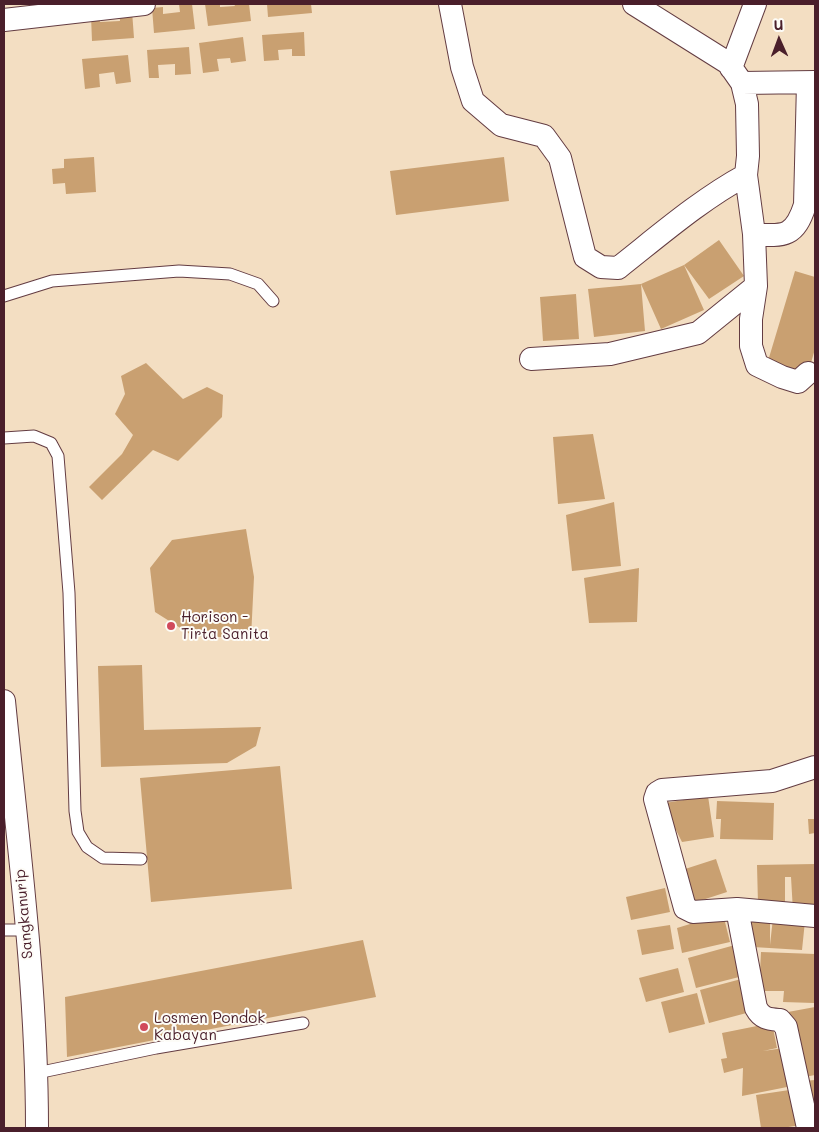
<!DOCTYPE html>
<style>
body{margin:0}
#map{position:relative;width:819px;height:1132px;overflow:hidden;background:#f3dec2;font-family:Mali,sans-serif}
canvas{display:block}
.frame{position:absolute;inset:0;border:5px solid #4a1f2b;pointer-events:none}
.north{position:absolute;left:754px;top:15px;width:50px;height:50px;-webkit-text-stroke:4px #fdfcf7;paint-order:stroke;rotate:358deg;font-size:14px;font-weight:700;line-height:20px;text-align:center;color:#4a1f2b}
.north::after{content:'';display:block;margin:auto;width:18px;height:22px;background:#4a1f2b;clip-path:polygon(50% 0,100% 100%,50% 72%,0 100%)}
</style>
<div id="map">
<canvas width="819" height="1132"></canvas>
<div class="frame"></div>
<div class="north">U</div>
</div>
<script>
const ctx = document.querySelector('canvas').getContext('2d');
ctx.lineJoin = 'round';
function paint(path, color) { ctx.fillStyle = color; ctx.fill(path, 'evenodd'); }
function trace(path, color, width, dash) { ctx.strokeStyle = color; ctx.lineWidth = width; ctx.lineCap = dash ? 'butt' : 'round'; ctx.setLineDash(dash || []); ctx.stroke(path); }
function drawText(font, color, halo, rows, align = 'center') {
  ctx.font = font + ' Mali,sans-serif'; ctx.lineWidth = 4; ctx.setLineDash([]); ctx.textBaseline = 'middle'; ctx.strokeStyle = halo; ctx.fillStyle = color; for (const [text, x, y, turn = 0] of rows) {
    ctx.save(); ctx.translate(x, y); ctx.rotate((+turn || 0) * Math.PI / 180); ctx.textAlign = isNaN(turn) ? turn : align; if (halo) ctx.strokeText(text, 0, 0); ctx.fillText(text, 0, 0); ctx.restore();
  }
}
const building = new Path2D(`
 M 179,4 L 192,4 L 195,29 L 154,33 L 152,8 L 163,7 L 163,14 L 180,12 Z
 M 205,4 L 220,4 L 220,7 L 235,6 L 234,4 L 249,4 L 251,21 L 208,26 Z
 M 267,4 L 311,4 L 312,13 L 268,17 Z
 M 132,11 L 134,38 L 92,41 L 91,16 L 99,16 L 100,22 L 120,21 L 119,12 Z
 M 304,32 L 305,56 L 292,56 L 292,49 L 278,50 L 279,60 L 264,61 L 262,35 Z
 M 243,37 L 246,61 L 231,63 L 230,58 L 217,59 L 219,71 L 203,73 L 199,43 Z
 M 189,47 L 191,74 L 175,75 L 175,64 L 158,65 L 159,78 L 149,78 L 147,50 Z
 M 128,55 L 131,82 L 116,84 L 114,72 L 99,74 L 100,87 L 85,89 L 82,59 Z
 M 94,157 L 96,192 L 66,194 L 65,183 L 53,184 L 52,169 L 64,168 L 64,159 Z
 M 504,157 L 509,201 L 396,215 L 390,171 Z
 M 719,240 L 744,276 L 709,299 L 684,265 Z
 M 684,265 L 704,310 L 661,329 L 641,284 L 645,331 L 594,337 L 588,289 L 641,284 Z
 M 795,271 L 815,277 L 815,349 L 808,373 L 768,361 Z
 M 576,294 L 579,339 L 543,341 L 540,297 Z
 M 146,363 L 183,399 L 207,387 L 223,395 L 222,417 L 178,461 L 153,450 L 102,500 L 89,487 L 122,454 L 133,435 L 115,414 L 125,394 L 121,376 Z
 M 593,434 L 605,499 L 558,504 L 553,437 Z
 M 614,502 L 621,566 L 572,571 L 566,515 Z
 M 246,529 L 254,577 L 251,638 L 193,636 L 155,612 L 150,568 L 172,540 Z
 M 639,568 L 637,622 L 589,623 L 584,578 Z
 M 142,665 L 144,730 L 261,727 L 256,746 L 227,763 L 101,767 L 98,666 Z
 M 280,766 L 292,889 L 151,902 L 140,778 Z
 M 708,796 L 714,837 L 682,842 L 676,830 L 669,832 L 665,803 Z
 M 717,801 L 774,803 L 773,840 L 720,839 L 721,819 L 716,819 Z
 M 808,819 L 815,819 L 815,833 L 809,834 Z
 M 716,859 L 727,892 L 693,903 L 682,870 Z
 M 815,864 L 815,910 L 793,911 L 791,877 L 785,877 L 785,904 L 758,904 L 757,865 Z
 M 665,888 L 670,912 L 631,920 L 626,897 Z
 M 723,914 L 730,942 L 682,953 L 677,928 Z
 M 747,916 L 770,917 L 770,945 L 773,918 L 805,921 L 802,950 L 753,947 Z
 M 670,925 L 674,949 L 642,955 L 637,930 Z
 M 363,940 L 376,997 L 67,1057 L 65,997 Z
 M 735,945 L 743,976 L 696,988 L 688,958 Z
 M 761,952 L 815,954 L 814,1003 L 783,1002 L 784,991 L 759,991 Z
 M 678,968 L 684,992 L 646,1002 L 639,978 Z
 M 745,978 L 754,1011 L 709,1023 L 700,990 Z
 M 697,993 L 705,1024 L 669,1033 L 661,1002 Z
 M 815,1007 L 815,1075 L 799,1078 L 788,1012 Z
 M 772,1023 L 777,1048 L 763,1051 L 784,1048 L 792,1086 L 742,1096 L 743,1068 L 724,1073 L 721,1059 L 727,1058 L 722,1033 Z
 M 815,1080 L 815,1105 L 806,1106 L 802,1081 Z
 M 796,1089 L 801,1125 L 782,1128 L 761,1128 L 756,1095 Z`);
const service = new Path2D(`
 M 4,296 L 52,281 L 179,271 L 230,274 L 258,284 L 273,301
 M 4,438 L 34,436 L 51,443 L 58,456 L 69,593 L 75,811 L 78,832 L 87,847 L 103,858 L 141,859
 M 4,930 L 26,930
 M 37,1073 L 156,1048 L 303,1023`);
const minor = new Path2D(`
 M 450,4 L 462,67 L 473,101 L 501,125 L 544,136 L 560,158 L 585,257 L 601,267 L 618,268 C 660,235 700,200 746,175
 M 634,4 L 728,63 L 742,83 L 747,104 L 748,156 L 746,175 L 754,234 L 756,286 L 751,319 L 751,346 L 757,365 L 782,377 L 798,382 L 808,373
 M 4,20 L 144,4
 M 731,68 L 755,4
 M 742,83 L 815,82
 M 754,234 C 785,237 795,236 805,205 L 808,83
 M 531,359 L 610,354 L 698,333 L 756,286
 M 4,701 C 18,843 37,986 37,1128
 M 737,909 L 815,916
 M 808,1128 L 786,1027 L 780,1020 C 769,1019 762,1019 756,1008 L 737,909 L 693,912 L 685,908 L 655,799 L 657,793 L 662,790 L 772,781 L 815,767`);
const markers = [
 [171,626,5,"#d1495b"],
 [144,1027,5,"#d1495b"]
];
const poiNames = [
 ["Horison -",181,617],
 ["Tirta Sanita",181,634],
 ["Losmen Pondok",154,1018],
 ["Kabayan",154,1035]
];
const streetNames = [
 ["Sangkanurip",24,914,-95]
];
paint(building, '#c9a071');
trace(service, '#633c42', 13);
trace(minor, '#633c42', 24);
trace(service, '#fff', 11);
trace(minor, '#fff', 22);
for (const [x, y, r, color] of markers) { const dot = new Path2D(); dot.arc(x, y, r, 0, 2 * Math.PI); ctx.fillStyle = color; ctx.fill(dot); trace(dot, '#fdfcf7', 2); }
drawText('15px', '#4a1f2b', '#fdfcf7', poiNames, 'left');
drawText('15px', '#4a1f2b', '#fdfcf7', streetNames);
</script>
